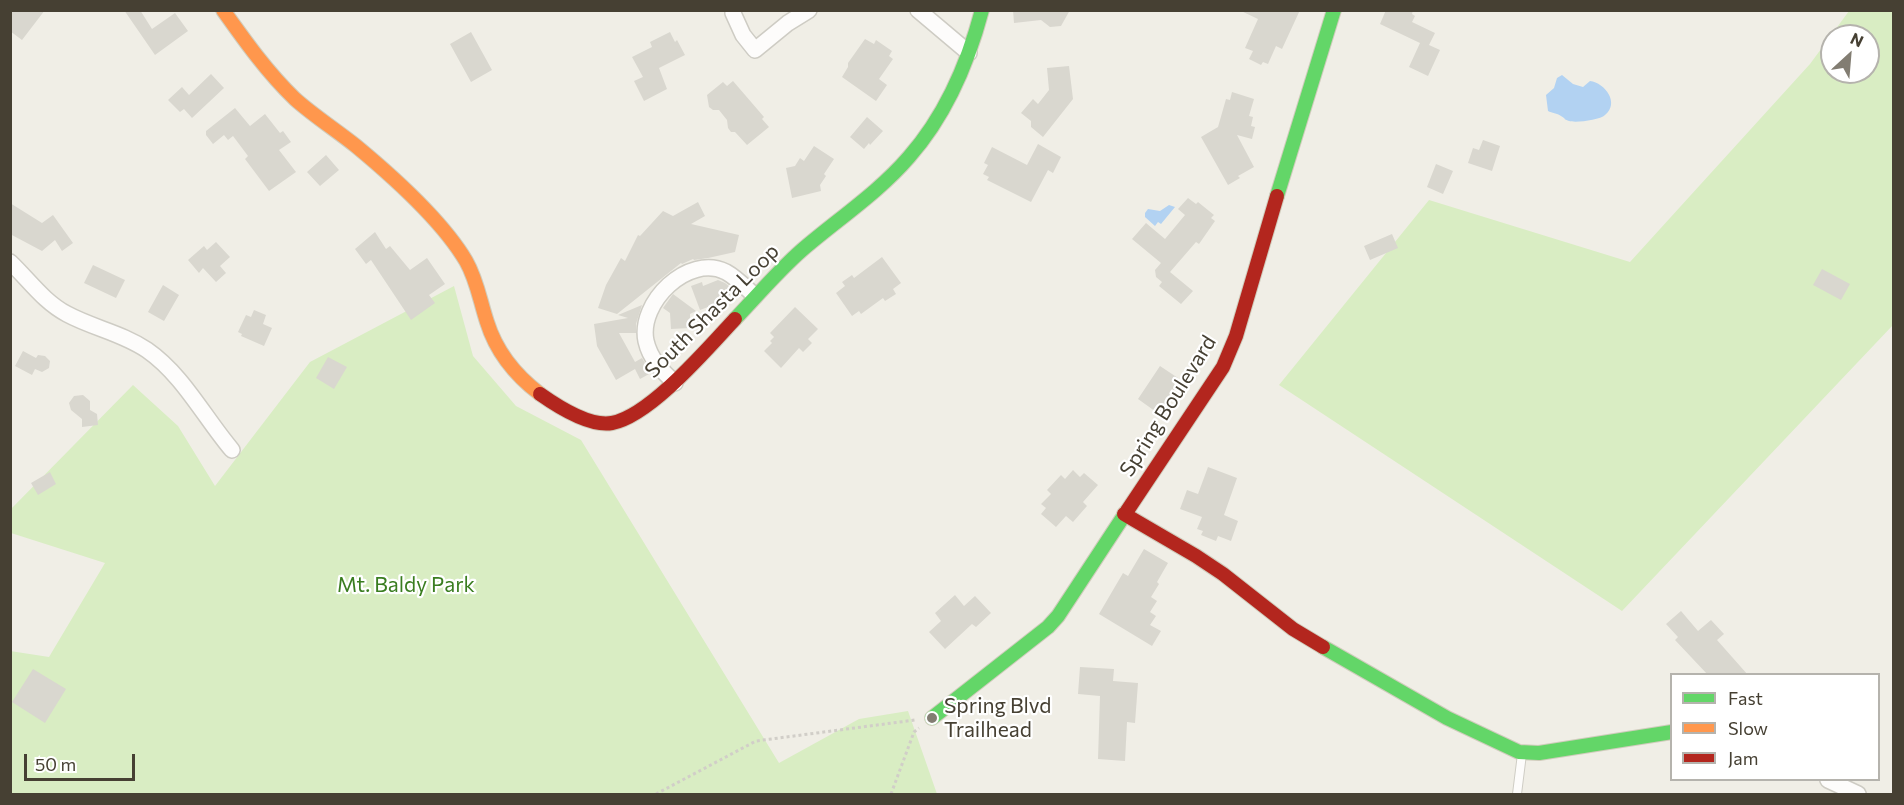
<!DOCTYPE html>
<style>
body{margin:0}
#map{position:relative;width:1904px;height:805px;overflow:hidden;background:#f0eee6;font-family:Commissioner,sans-serif}
canvas{display:block}
.frame{position:absolute;inset:0;border:12px solid #464033;pointer-events:none}
.legend{position:absolute;left:1670px;top:673px;width:210px;height:108px;box-sizing:border-box;background:#fff;border:2px solid #b5b3ad;margin:0;padding:8px 10px;list-style:none;font-size:18px;color:#464033}
.legend li{display:flex;align-items:center;gap:12px;height:30px}
.legend b{width:30px;border:2px solid #b5b3ad}
.north{position:absolute;left:1820px;top:24px;width:60px;height:60px;box-sizing:border-box;background:#fff;border:2px solid #b5b3ad;border-radius:50%;rotate:26deg;font-size:16px;font-weight:700;line-height:24px;text-align:center;color:#464033}
.north::after{content:'';display:block;margin:auto;width:21px;height:27px;background:#827d72;clip-path:polygon(50% 0,100% 100%,50% 72%,0 100%)}
.scale{position:absolute;left:24px;top:754px;width:111px;height:27px;box-sizing:border-box;border:3px solid #464033;border-top:0;padding-left:8px;font-size:18px;line-height:21px;white-space:nowrap;color:#464033;-webkit-text-stroke:4px #fff;paint-order:stroke}
</style>
<div id="map">
<canvas width="1904" height="805"></canvas>
<div class="frame"></div>
<ul class="legend">
<li><b style="height:8px;background:#63d668"></b>Fast</li>
<li><b style="height:8px;background:#ff974d"></b>Slow</li>
<li><b style="height:8px;background:#b3261e"></b>Jam</li>
</ul>
<div class="north">N</div>
<div class="scale">50 m</div>
</div>
<script>
const ctx = document.querySelector('canvas').getContext('2d');
ctx.lineJoin = 'round';
function paint(path, color) { ctx.fillStyle = color; ctx.fill(path, 'evenodd'); }
function trace(path, color, width, dash) { ctx.strokeStyle = color; ctx.lineWidth = width; ctx.lineCap = dash ? 'butt' : 'round'; ctx.setLineDash(dash || []); ctx.stroke(path); }
function drawText(font, color, halo, rows, align = 'center') {
  ctx.font = font + ' Commissioner,sans-serif'; ctx.lineWidth = 4.5; ctx.setLineDash([]); ctx.textBaseline = 'middle'; ctx.strokeStyle = halo; ctx.fillStyle = color; for (const [text, x, y, turn = 0] of rows) {
    ctx.save(); ctx.translate(x, y); ctx.rotate((+turn || 0) * Math.PI / 180); ctx.textAlign = isNaN(turn) ? turn : align; if (halo) ctx.strokeText(text, 0, 0); ctx.fillText(text, 0, 0); ctx.restore();
  }
}
const green = new Path2D(`
 M 1849,11 L 1893,11 L 1893,325 L 1622,611 L 1279,385 L 1429,200 L 1630,262 L 1810,64 ZM 1832,36 L 1868,36 L 1868,72 L 1832,72 Z
 M 454,286 L 473,356 L 516,406 L 581,440 L 779,763 L 859,719 L 908,711 L 937,794 L 11,794 L 10,651 L 49,657 L 105,563 L 11,533 L 11,509 L 133,385 L 178,426 L 215,486 L 310,362 Z`);
const water = new Path2D(`
 M 1562,75 L 1573,84 L 1583,87 L 1590,81 C 1605,83 1620,103 1605,115 C 1600,120 1576,123 1569,121 C 1561,118 1568,120 1561,116 C 1557,113 1552,113 1548,111 L 1546,95 L 1554,88 L 1557,78 Z
 M 1169,205 L 1175,207 L 1161,224 L 1158,222 L 1155,226 L 1145,217 L 1145,213 L 1148,209 L 1160,211 Z`);
const building = new Path2D(`
 M 10,10 L 45,10 L 22,40 L 10,31 Z
 M 124,10 L 140,10 L 152,29 L 175,13 L 188,31 L 155,55 Z
 M 1013,10 L 1070,10 L 1061,26 L 1050,27 L 1041,20 L 1014,23 Z
 M 1239,10 L 1300,10 L 1282,49 L 1276,46 L 1268,64 L 1263,62 L 1261,65 L 1249,59 L 1253,51 L 1245,48 L 1258,19 Z
 M 1386,10 L 1413,10 L 1412,14 L 1415,16 L 1412,22 L 1435,33 L 1429,45 L 1440,50 L 1428,76 L 1409,67 L 1420,43 L 1380,24 Z
 M 471,32 L 492,70 L 471,82 L 450,44 Z
 M 670,32 L 675,42 L 677,40 L 685,55 L 659,68 L 667,89 L 644,101 L 634,81 L 643,77 L 632,57 L 652,47 L 650,42 Z
 M 865,39 L 874,44 L 876,40 L 892,51 L 889,56 L 893,59 L 879,79 L 887,85 L 876,101 L 842,77 L 848,67 L 848,63 Z
 M 1069,66 L 1073,99 L 1043,137 L 1031,127 L 1031,121 L 1021,113 L 1033,99 L 1038,104 L 1049,90 L 1047,68 Z
 M 211,74 L 224,88 L 192,118 L 184,109 L 180,112 L 168,100 L 182,87 L 189,95 Z
 M 733,81 L 764,117 L 762,119 L 769,127 L 747,145 L 735,132 L 731,132 L 728,128 L 727,120 L 719,110 L 713,110 L 709,107 L 707,95 L 723,82 L 727,86 Z
 M 1232,92 L 1254,99 L 1249,116 L 1253,117 L 1251,126 L 1255,127 L 1252,139 L 1237,135 L 1254,167 L 1238,176 L 1240,178 L 1228,185 L 1201,137 L 1218,127 L 1226,99 L 1230,100 Z
 M 235,108 L 250,126 L 265,114 L 280,133 L 283,131 L 291,142 L 279,150 L 296,172 L 269,191 L 245,159 L 248,156 L 233,136 L 228,140 L 224,135 L 213,144 L 206,135 L 206,131 Z
 M 867,117 L 883,131 L 870,145 L 869,143 L 864,149 L 850,137 Z
 M 1483,140 L 1500,146 L 1492,171 L 1468,163 L 1473,148 L 1479,150 Z
 M 1038,144 L 1061,157 L 1053,173 L 1048,170 L 1031,202 L 987,180 L 989,177 L 983,174 L 988,165 L 984,163 L 992,147 L 1027,165 Z
 M 814,146 L 834,159 L 824,174 L 826,176 L 820,185 L 821,191 L 792,198 L 786,168 L 795,166 L 800,158 L 804,161 Z
 M 326,155 L 339,170 L 320,186 L 307,172 Z
 M 1436,164 L 1453,171 L 1443,194 L 1427,187 Z
 M 1188,198 L 1196,204 L 1198,202 L 1214,215 L 1211,218 L 1215,221 L 1199,244 L 1196,242 L 1170,272 L 1193,291 L 1181,304 L 1159,286 L 1162,282 L 1156,277 L 1155,270 L 1161,263 L 1132,239 L 1146,223 L 1165,239 L 1185,215 L 1178,209 Z
 M 698,202 L 705,216 L 691,224 L 739,235 L 735,252 L 708,258 L 694,260 L 693,259 L 682,264 L 681,263 L 617,314 L 598,308 L 606,285 L 621,258 L 625,261 L 638,235 L 640,236 L 663,211 L 673,216 Z
 M 10,203 L 42,223 L 53,215 L 73,243 L 62,251 L 55,240 L 42,251 L 10,234 Z
 M 375,232 L 386,249 L 390,246 L 410,270 L 427,258 L 445,284 L 429,295 L 435,303 L 411,320 L 371,260 L 366,264 L 355,249 Z
 M 1392,234 L 1398,248 L 1370,260 L 1364,246 Z
 M 216,242 L 230,257 L 220,266 L 226,273 L 216,282 L 203,268 L 199,273 L 188,260 L 204,246 L 207,250 Z
 M 882,257 L 901,283 L 893,289 L 896,294 L 885,301 L 883,298 L 861,314 L 859,311 L 852,316 L 836,293 L 845,286 L 842,282 L 852,275 L 854,278 Z
 M 93,265 L 125,280 L 116,298 L 84,283 Z
 M 1822,269 L 1850,284 L 1841,300 L 1813,285 Z
 M 718,280 L 725,283 L 734,290 L 724,301 L 700,310 L 691,286 L 702,282 L 703,286 Z
 M 163,285 L 179,295 L 164,321 L 148,312 Z
 M 673,294 L 696,311 L 690,314 L 690,328 L 671,329 L 670,313 L 663,308 Z
 M 642,305 L 636,324 L 636,333 L 619,333 L 635,362 L 642,358 L 651,373 L 640,379 L 635,369 L 616,380 L 597,346 L 594,324 L 628,318 L 618,315 Z
 M 795,307 L 818,329 L 808,339 L 812,343 L 803,352 L 799,348 L 781,368 L 764,351 L 772,343 L 770,341 L 774,337 L 770,333 Z
 M 254,310 L 266,315 L 263,324 L 272,328 L 264,346 L 241,336 L 242,334 L 238,332 L 246,315 L 251,317 Z
 M 23,351 L 36,358 L 38,355 L 45,356 L 50,361 L 49,368 L 42,372 L 35,369 L 32,375 L 15,366 Z
 M 328,357 L 347,367 L 334,389 L 316,378 Z
 M 1160,366 L 1178,378 L 1174,384 L 1177,386 L 1159,414 L 1138,399 Z
 M 83,395 L 90,401 L 90,410 L 97,414 L 98,425 L 82,427 L 82,419 L 71,410 L 69,403 L 74,396 Z
 M 1208,467 L 1237,478 L 1224,515 L 1238,521 L 1231,541 L 1218,536 L 1216,541 L 1201,535 L 1203,531 L 1197,529 L 1202,517 L 1180,509 L 1187,490 L 1198,494 Z
 M 1073,470 L 1080,477 L 1084,473 L 1098,485 L 1083,502 L 1087,506 L 1073,522 L 1066,516 L 1056,527 L 1041,514 L 1046,508 L 1041,504 L 1051,494 L 1047,490 L 1061,475 L 1065,479 Z
 M 50,472 L 56,484 L 38,495 L 31,483 Z
 M 1144,549 L 1168,563 L 1157,582 L 1159,584 L 1151,597 L 1157,601 L 1150,612 L 1156,616 L 1150,625 L 1161,631 L 1152,646 L 1099,614 L 1123,573 L 1128,576 Z
 M 955,595 L 964,606 L 975,596 L 991,613 L 976,627 L 972,624 L 945,649 L 929,632 L 941,621 L 935,613 Z
 M 1681,611 L 1698,631 L 1711,620 L 1724,634 L 1717,640 L 1748,675 L 1708,675 L 1675,640 L 1678,637 L 1666,624 Z
 M 1080,667 L 1114,669 L 1113,681 L 1138,683 L 1135,723 L 1127,722 L 1125,761 L 1098,759 L 1100,696 L 1078,694 Z
 M 33,669 L 66,689 L 45,723 L 12,702 Z`);
const path = new Path2D(`
 M 656,794 L 756,741 L 915,720
 M 891,794 L 914,732 L 919,728`);
const lane = new Path2D(`
 M 1517,794 L 1522,754`);
const street = new Path2D(`
 M 918,10 L 969,53
 M 733,13 L 743,35 L 755,50 L 788,23 L 809,10
 M 10,262 C 29,280 44,302 67,314 C 93,328 122,333 147,350 C 183,375 204,417 232,450
 M 675,383 C 662,371 650,359 646,341 C 638,303 688,253 726,272 C 737,278 746,288 755,296
 M 1828,780 L 1858,794`);
const fast = new Path2D(`
 M 1277,196 L 1334,10
 M 735,319 C 757,296 778,271 802,250 C 838,219 878,193 909,157 C 946,115 968,63 982,10
 M 1323,647 L 1447,718 L 1519,752 L 1539,753 L 1672,732
 M 932,718 L 1048,627 L 1058,616 L 1127,511`);
const slow = new Path2D(`
 M 223,10 C 245,41 267,72 295,99 C 314,116 336,130 356,146 C 391,175 443,222 466,261 C 477,280 480,301 487,322 C 496,351 515,375 540,394`);
const jam = new Path2D(`
 M 540,394 C 557,406 589,427 612,423 C 650,416 708,348 735,319
 M 1127,511 L 1223,367 L 1236,336 L 1277,196
 M 1124,514 L 1196,556 L 1223,574 L 1293,629 L 1323,647`);
const markers = [
 [932,718,6,"#827d72"]
];
const streetNames = [
 ["South Shasta Loop",712,311,-45],
 ["Spring Boulevard",1168,406,-58]
];
const parkNames = [
 ["Mt. Baldy Park",406,585]
];
const poiNames = [
 ["Spring Blvd",944,706],
 ["Trailhead",944,730]
];
paint(green, '#d9edc3');
paint(water, '#b2d2f2');
paint(building, '#d9d7cf');
trace(lane, '#ceccc4', 10);
trace(street, '#ceccc4', 18);
trace(fast, '#d0ccbc', 16);
trace(slow, '#d0ccbc', 16);
trace(jam, '#d0ccbc', 16);
trace(path, '#d1cec8', 3, [3, 3]);
trace(lane, '#fdfcfb', 8);
trace(street, '#fdfcfb', 15);
trace(fast, '#63d668', 14);
trace(slow, '#ff974d', 14);
trace(jam, '#b3261e', 14);
for (const [x, y, r, color] of markers) { const dot = new Path2D(); dot.arc(x, y, r, 0, 2 * Math.PI); ctx.fillStyle = color; ctx.fill(dot); trace(dot, '#fff', 2); }
drawText('21px', '#464033', '#fff', streetNames);
drawText('21px', '#3a7d20', '#fff', parkNames);
drawText('21px', '#464033', '#fff', poiNames, 'left');
</script>
